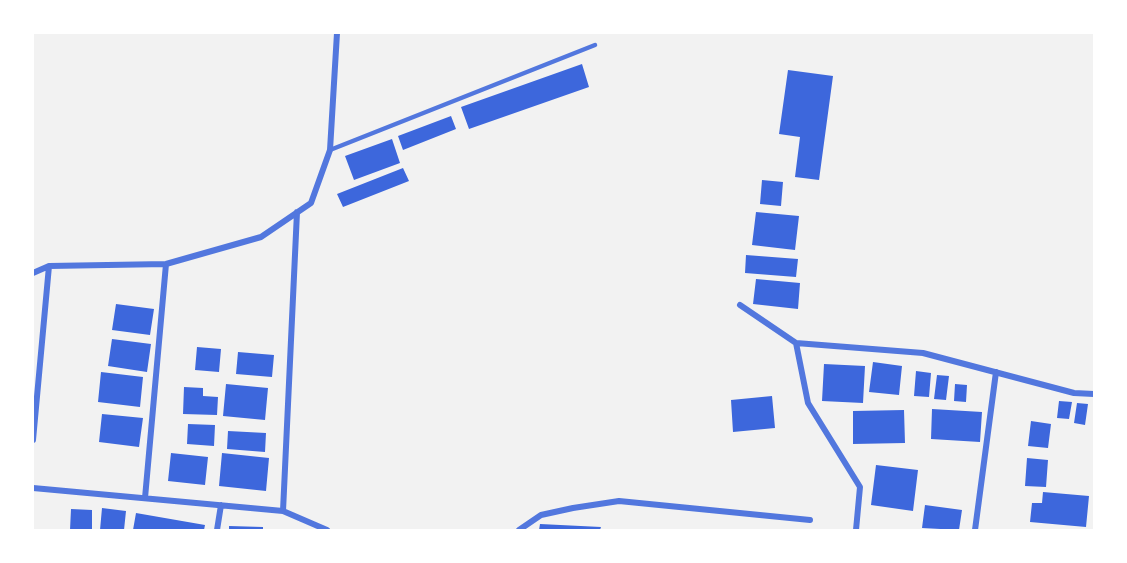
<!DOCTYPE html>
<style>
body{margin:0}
#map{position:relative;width:1127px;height:563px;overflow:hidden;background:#f2f2f2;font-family:"DejaVu Sans",sans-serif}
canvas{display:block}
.frame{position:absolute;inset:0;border:34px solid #fff;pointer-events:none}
</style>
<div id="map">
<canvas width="1127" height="563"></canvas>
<div class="frame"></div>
</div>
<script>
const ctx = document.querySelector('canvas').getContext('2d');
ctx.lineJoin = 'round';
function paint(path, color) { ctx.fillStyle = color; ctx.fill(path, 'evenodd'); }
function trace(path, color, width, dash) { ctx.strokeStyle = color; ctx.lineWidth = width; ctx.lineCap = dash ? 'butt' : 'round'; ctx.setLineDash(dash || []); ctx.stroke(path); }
const building = new Path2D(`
 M 582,64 L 589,87 L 469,129 L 461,107 Z
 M 788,70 L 833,76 L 819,180 L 795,177 L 800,137 L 779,134 Z
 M 451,116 L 456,129 L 403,150 L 398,136 Z
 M 392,139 L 400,163 L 354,180 L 345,156 Z
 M 403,168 L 409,181 L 343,207 L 337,194 Z
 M 762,180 L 783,182 L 781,206 L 760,204 Z
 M 756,212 L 799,216 L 795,250 L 752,245 Z
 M 746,255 L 798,259 L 796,277 L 745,273 Z
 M 756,279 L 800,283 L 798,309 L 753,304 Z
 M 116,304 L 154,309 L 150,335 L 112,330 Z
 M 112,339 L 151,344 L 147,372 L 108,366 Z
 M 197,347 L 221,349 L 219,372 L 195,370 Z
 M 238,352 L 274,355 L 272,377 L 236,374 Z
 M 873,362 L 902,366 L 899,395 L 869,392 Z
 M 824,364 L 865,366 L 863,403 L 822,401 Z
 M 916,371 L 931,373 L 929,397 L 914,396 Z
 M 101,372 L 143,377 L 140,407 L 98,402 Z
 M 937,375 L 949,376 L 946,400 L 934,399 Z
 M 226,384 L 268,388 L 265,420 L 223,416 Z
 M 955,384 L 967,385 L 966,402 L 954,401 Z
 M 184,387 L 203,388 L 203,396 L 218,397 L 217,415 L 183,414 Z
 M 772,396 L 775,428 L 733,432 L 731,400 Z
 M 1059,401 L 1072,402 L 1069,419 L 1057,418 Z
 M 1077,403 L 1088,404 L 1085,425 L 1074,423 Z
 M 932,409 L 982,412 L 980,442 L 931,439 Z
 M 904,410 L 905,443 L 853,444 L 853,411 Z
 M 102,414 L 143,418 L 139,447 L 99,442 Z
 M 1031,421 L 1051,424 L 1048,448 L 1028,446 Z
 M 188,424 L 215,425 L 214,446 L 187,444 Z
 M 228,431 L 266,433 L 265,452 L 227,449 Z
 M 171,453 L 208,457 L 205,485 L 168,481 Z
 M 222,453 L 269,458 L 266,491 L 219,486 Z
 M 1027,458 L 1048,460 L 1046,487 L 1025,486 Z
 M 876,465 L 918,470 L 913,511 L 871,505 Z
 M 1043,492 L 1089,496 L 1086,527 L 1030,522 L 1032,503 L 1042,503 Z
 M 925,505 L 962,510 L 959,530 L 922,528 Z
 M 102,508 L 126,511 L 124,530 L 100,530 Z
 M 71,509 L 92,510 L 92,530 L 70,530 Z
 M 136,513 L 205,525 L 204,530 L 133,530 Z
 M 540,524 L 601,527 L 600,530 L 539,530 Z
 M 229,526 L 263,527 L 263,530 L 229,530 Z`);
const service = new Path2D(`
 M 330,150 L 595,45`);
const minor = new Path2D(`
 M 297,212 L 283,511 L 327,530
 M 33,273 L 49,266 L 166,264 L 261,237 L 311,203 L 330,150 L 337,33
 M 740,305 L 796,343 L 923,353 L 1074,393 L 1094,394
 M 796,343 L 808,403 L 860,487 L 856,530
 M 33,440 L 49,266
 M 33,488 L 283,511
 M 145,498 L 166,264
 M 217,530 L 221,505
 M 519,530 L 541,515 L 573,508 L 619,501 L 810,520
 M 975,530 L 996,372`);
paint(building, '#3d67dc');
trace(service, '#5277de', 4.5);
trace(minor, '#5277de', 6);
</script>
